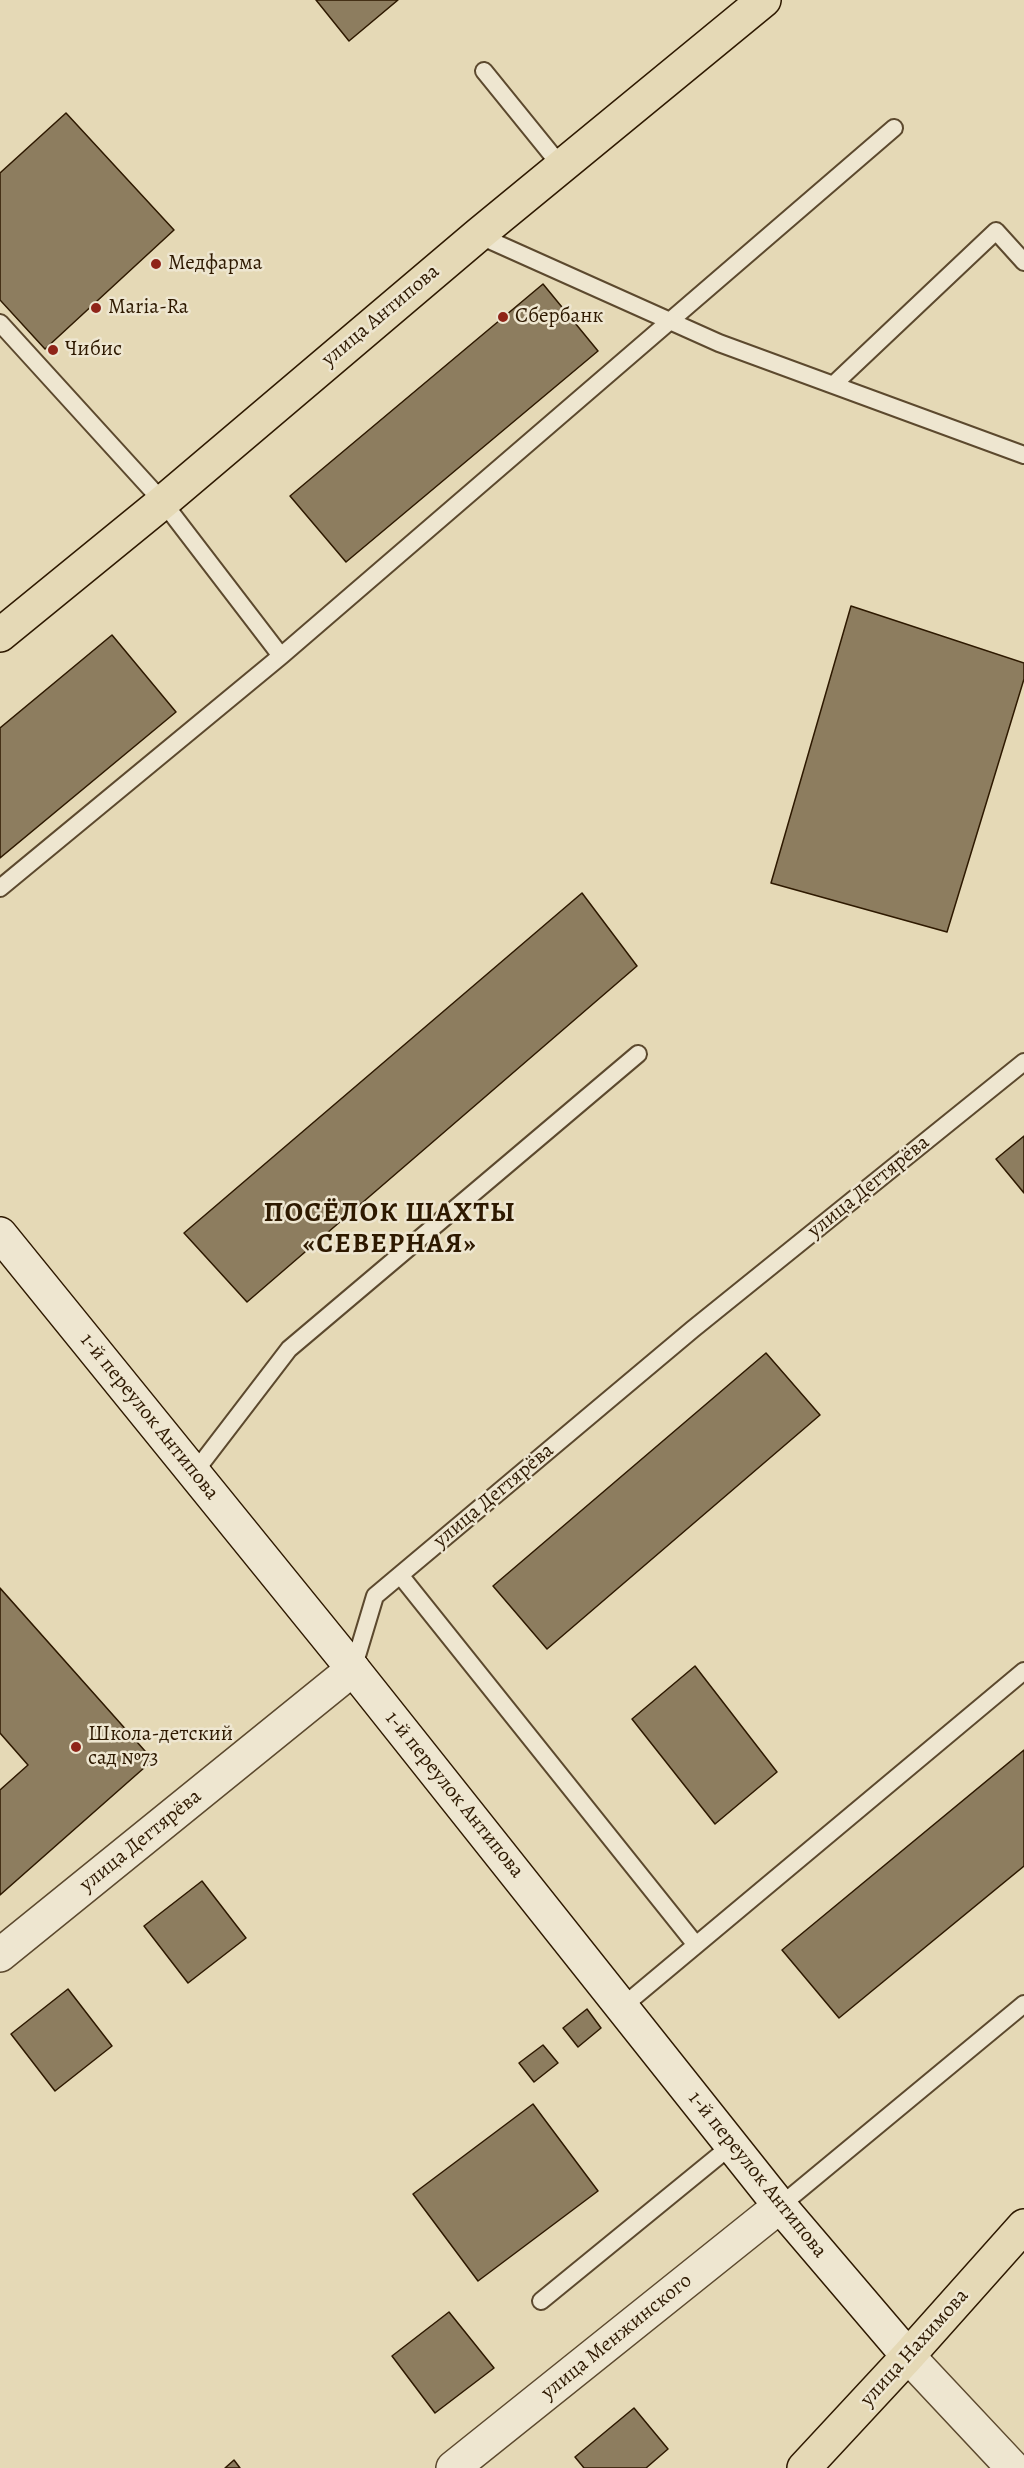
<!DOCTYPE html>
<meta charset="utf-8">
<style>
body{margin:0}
canvas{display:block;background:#e5d9b6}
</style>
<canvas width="1024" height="2468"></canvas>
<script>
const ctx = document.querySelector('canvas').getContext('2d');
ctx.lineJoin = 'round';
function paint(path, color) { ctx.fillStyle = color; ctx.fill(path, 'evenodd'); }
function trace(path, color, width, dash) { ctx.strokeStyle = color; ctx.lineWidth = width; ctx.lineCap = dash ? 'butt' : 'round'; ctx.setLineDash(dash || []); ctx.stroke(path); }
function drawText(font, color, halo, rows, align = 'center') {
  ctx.font = font + ' Alegreya,serif'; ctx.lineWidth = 5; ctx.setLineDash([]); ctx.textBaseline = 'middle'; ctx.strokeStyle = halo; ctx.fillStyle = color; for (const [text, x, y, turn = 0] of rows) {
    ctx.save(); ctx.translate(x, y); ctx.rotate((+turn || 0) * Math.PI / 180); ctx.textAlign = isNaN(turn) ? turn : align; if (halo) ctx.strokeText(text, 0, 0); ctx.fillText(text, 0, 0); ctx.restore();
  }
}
const building = new Path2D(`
 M 316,0 L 398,0 L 349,41 Z
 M 66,113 L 174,230 L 45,349 L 0,300 L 0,173 Z
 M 543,284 L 598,351 L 346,562 L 290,496 Z
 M 851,606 L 1024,663 L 1024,679 L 947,932 L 771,883 Z
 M 112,635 L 176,712 L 0,858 L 0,728 Z
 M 582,893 L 637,966 L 247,1302 L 184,1233 Z
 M 1024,1136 L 1024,1193 L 996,1159 Z
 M 766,1353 L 820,1415 L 547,1649 L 493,1586 Z
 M 0,1588 L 153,1760 L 0,1895 L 0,1790 L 28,1765 L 0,1733 Z
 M 695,1666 L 777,1772 L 715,1824 L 632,1719 Z
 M 1024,1750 L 1024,1866 L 839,2018 L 782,1950 Z
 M 202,1881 L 246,1938 L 188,1983 L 144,1926 Z
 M 68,1989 L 112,2046 L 55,2091 L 11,2034 Z
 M 587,2009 L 601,2028 L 578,2047 L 563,2028 Z
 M 543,2045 L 558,2063 L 534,2082 L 519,2063 Z
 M 533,2104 L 598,2191 L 478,2281 L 413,2194 Z
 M 449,2312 L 494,2368 L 435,2413 L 392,2356 Z
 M 634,2408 L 668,2449 L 646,2468 L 584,2468 L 575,2457 Z
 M 234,2460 L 240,2468 L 225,2468 Z`);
const lane = new Path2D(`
 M 484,71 L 561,166
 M 478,235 L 719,343 L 1024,455
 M 0,323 L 163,502 L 281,656
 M 833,385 L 996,231 L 1024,262
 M 0,888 L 281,656 L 894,128
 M 194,1473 L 289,1349 L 638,1054
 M 400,1575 L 696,1945
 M 353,1669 L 375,1596 L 693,1329 L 1024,1062
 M 622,2007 L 1024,1671
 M 780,2206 L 1024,2004
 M 541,2301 L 732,2145`);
const street = new Path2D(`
 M 0,1955 L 353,1669
 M 908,2356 L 1013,2468
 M 453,2468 L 780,2206`);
const secondary = new Path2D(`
 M 0,1234 L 353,1669 L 780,2206 L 908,2356`);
const primary = new Path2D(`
 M 0,635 L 163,502 L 478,235 L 764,0
 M 804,2468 L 908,2356 L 1024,2226`);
const markers = [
 [156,264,6,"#8f2418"],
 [96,308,6,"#8f2418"],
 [503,317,6,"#8f2418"],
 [53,350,6,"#8f2418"],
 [76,1747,6,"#8f2418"]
];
const poiNames = [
 ["Медфарма",168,264],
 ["Maria-Ra",108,308],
 ["Сбербанк",515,317],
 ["Чибис",65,350],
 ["Школа-детский",88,1735],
 ["сад №73",88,1759]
];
const streetNames = [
 ["улица Антипова",381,316,-40],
 ["улица Дегтярёва",869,1187,-39],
 ["1-й переулок Антипова",149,1417,51],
 ["улица Дегтярёва",494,1496,-40],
 ["1-й переулок Антипова",454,1795,51],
 ["улица Дегтярёва",141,1841,-39],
 ["1-й переулок Антипова",757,2175,51],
 ["улица Менжинского",617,2337,-39],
 ["улица Нахимова",915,2348,-48]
];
const districtNames = [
 ["ПОСЁЛОК ШАХТЫ",390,1214],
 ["«СЕВЕРНАЯ»",390,1245]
];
paint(building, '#8d7d5f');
trace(building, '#2e1900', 1.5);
trace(lane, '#5c492e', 20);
trace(street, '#5c492e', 36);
trace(secondary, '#2e1900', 36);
trace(primary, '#2e1900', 36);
trace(lane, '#eee6d0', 16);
trace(street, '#eee6d0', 33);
trace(secondary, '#eee6d0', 33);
trace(primary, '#e5d9b6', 33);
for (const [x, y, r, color] of markers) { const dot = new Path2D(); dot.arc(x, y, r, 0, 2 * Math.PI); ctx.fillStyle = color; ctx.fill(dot); trace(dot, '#eee6d0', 2); }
drawText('21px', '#2e1900', '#eee6d0', poiNames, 'left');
drawText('21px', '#2e1900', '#eee6d0', streetNames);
ctx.letterSpacing = '1.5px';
drawText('bold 27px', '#2e1900', '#eee6d0', districtNames);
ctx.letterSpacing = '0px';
</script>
